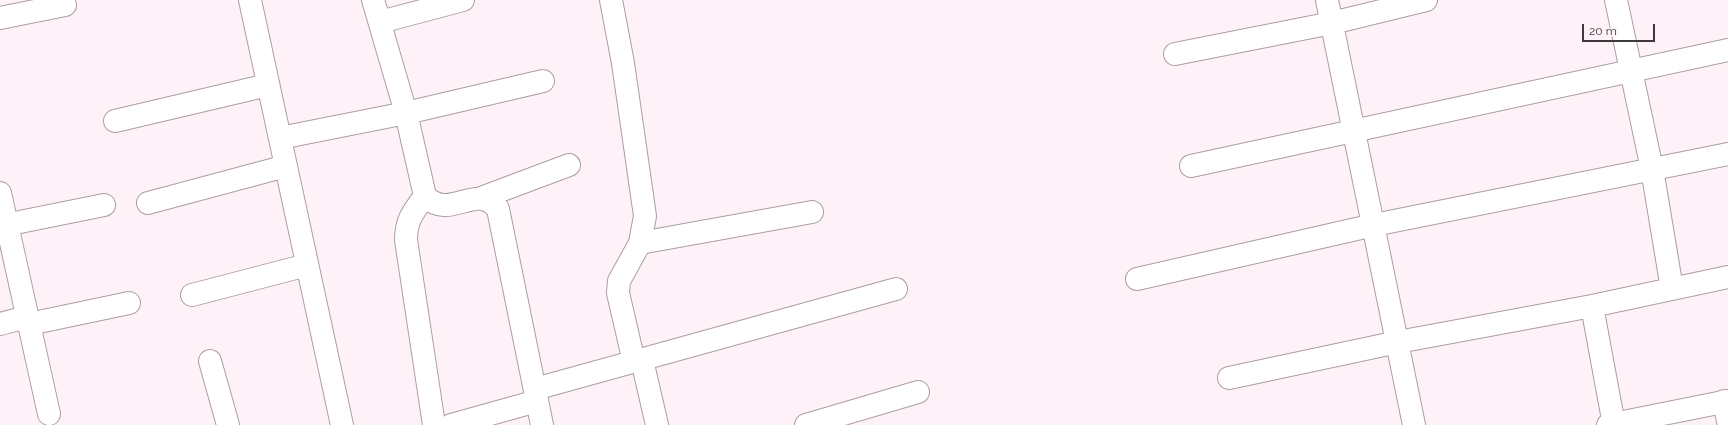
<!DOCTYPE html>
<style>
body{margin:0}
#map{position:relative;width:1728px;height:425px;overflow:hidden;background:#fef2f8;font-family:Raleway,sans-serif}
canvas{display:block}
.scale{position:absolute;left:1582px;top:24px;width:73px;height:18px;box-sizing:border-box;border:2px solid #3f383c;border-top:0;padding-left:5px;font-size:12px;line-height:14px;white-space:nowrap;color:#3f383c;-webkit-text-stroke:3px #fef2f8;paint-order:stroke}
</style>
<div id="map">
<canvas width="1728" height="425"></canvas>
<div class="scale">20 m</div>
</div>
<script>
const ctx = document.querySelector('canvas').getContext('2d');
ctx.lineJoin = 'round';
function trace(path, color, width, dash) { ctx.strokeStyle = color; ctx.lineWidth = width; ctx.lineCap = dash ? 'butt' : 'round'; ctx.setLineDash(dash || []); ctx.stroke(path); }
const minor = new Path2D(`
 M 250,0 L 342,425
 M 373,0 L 406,113 L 425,196 C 451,222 475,181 498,209 L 542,425
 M 611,0 L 623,63 L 645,216 L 640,243 L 619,281 L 618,293 L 634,362
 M 1327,0 L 1414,425
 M 1616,0 L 1652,169 L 1672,289
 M 0,18 L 65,5
 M 380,22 L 463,0
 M 1175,54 L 1332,23 L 1426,0
 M 115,121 L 268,85
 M 280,138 L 406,113 L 543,81
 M 1191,166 L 1728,50
 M 0,193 L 49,414
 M 425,196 C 413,212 406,220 406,240 L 434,425
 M 481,198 L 569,165
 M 148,203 L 286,166
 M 0,226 L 104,205
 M 640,243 L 812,212
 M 1137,279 L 1374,225 L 1728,154
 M 192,295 L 307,265
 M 1592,306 L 1614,425
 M 0,324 L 27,317
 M 29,324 L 129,303
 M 642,360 L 657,425
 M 210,361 L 228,425
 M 1229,378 L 1398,342 L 1592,306 L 1728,277
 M 535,389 L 896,289
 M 1724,401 L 1728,421
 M 451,425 L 537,401
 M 806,425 L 918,392
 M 1608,425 L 1728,401`);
trace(minor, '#ad9ca4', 24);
trace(minor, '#fff', 22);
</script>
